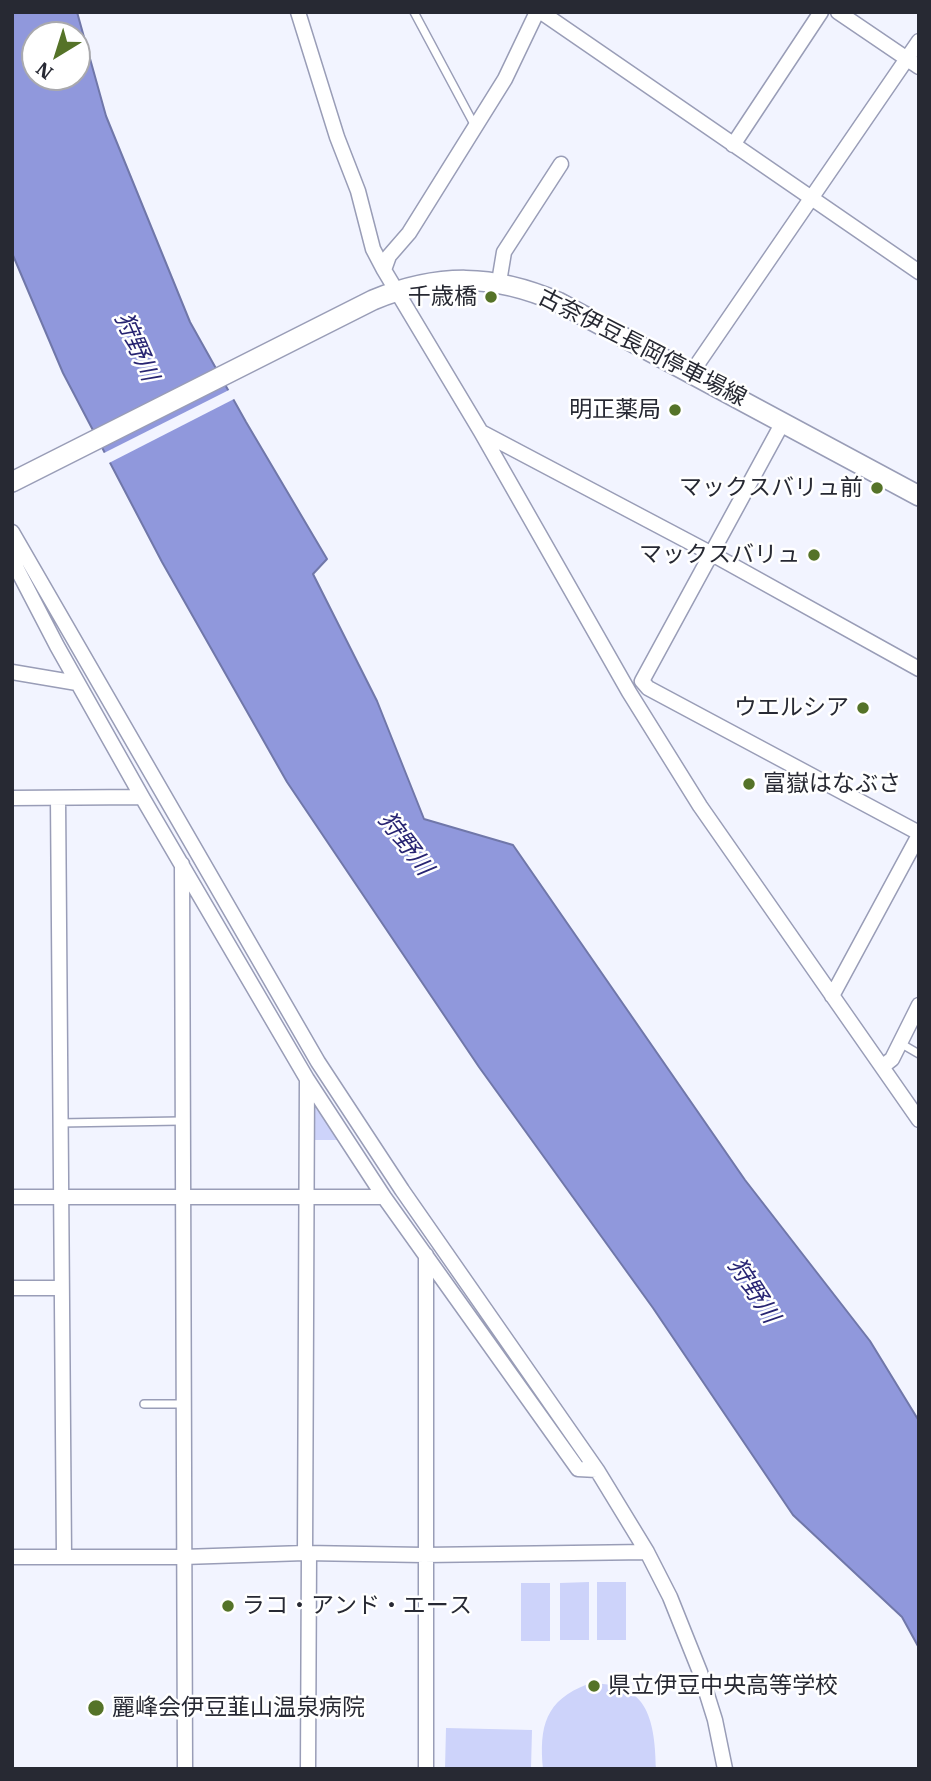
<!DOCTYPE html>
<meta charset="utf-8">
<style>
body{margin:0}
#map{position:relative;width:931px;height:1781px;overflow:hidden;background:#f2f4ff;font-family:"IBM Plex Serif",serif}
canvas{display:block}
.frame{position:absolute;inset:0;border:14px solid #272933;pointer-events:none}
.north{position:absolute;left:21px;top:21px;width:70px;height:70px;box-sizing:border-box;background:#fff;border:2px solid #a9a9ad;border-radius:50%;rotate:218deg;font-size:19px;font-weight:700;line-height:28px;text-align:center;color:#272933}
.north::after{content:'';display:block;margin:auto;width:24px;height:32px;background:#557328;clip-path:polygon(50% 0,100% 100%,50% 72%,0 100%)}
</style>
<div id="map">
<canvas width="931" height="1781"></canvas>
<div class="frame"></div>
<div class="north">N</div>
</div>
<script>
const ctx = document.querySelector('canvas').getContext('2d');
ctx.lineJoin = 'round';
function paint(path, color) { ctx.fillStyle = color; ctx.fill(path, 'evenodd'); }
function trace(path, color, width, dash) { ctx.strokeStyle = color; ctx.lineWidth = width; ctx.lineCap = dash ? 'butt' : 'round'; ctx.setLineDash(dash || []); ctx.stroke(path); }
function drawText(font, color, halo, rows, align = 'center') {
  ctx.font = font + ' "IBM Plex Serif","Noto Sans JP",serif'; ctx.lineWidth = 5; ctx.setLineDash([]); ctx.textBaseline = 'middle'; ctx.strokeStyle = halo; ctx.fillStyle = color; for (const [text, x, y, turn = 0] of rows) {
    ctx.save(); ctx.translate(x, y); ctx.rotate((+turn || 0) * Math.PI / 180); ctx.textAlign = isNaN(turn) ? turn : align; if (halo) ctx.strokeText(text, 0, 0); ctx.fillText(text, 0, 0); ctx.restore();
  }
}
const green = new Path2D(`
 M 315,1098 L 339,1140 L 312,1140 L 310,1099 Z
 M 589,1582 L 589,1640 L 560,1640 L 560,1583 Z
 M 597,1582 L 626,1582 L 626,1640 L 597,1640 Z
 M 521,1583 L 550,1583 L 550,1641 L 521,1641 Z
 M 588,1684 C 648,1680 655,1720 656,1769 L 543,1769 C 539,1727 545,1700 588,1684 Z
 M 446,1728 L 532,1730 L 531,1769 L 445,1769 Z`);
const water = new Path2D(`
 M 12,12 L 77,12 L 106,116 L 190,322 L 246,422 L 327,559 L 313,574 L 377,701 L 424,819 L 513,845 L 745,1180 L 870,1341 L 919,1421 L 919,1648 L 902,1617 L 793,1515 L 653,1308 L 479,1067 L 287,782 L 162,562 L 63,373 L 12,253 ZM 35,35 L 77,35 L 77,77 L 35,77 Z`);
const pier = new Path2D(`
 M 231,389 L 236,398 L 107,464 L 102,454 Z`);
const lane = new Path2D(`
 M 414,12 L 475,126
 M 900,1043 L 919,1054
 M 59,1123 L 181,1121
 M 144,1404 L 183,1404`);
const street = new Path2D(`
 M 298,12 L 337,137 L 358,191 L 373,249 L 384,270 L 481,432 L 629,692 L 700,806 L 919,1120
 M 541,12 L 919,272
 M 838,12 L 919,67
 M 733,145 L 821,12
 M 384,270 L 389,256 L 409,233 L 505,79 L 537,12
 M 499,282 L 504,252 L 561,164
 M 692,372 L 919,41
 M 783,422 L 642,681 L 648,688 L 919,833
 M 483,433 L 712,554 L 919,669
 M 12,532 L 318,1062 L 402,1190 L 597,1470 L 647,1552 L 670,1597 L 700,1672 L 715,1720 L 725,1769
 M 15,539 L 16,567 L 57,646 L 142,797 L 307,1079 L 384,1197 L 578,1469 L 597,1470
 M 12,672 L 77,683
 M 12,798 L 142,797
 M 58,798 L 64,1557
 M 182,864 L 185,1769
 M 832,996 L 919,835
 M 882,1067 L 892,1059 L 919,1005
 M 12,1197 L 384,1197
 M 12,1288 L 61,1288
 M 305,1553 L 307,1079
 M 12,1557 L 183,1557 L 305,1553 L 424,1555 L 647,1552
 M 308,1769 L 309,1553
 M 426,1769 L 426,1255`);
const secondary = new Path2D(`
 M 12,482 L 373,300 C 439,273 493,274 558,302 L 919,496`);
const markers = [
 [491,297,7,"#557328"],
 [675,410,7,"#557328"],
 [877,488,7,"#557328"],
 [814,555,7,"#557328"],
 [863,708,7,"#557328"],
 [749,784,7,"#557328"],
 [228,1606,7,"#557328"],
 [594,1686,7,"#557328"],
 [96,1708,9,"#557328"]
];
const poiNames = [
 ["千歳橋",477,297],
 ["明正薬局",661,410],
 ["マックスバリュ前",863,488],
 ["マックスバリュ",800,555],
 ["ウエルシア",849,708],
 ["富嶽はなぶさ",763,784,"left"],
 ["ラコ・アンド・エース",242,1606,"left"],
 ["県立伊豆中央高等学校",608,1686,"left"],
 ["麗峰会伊豆韮山温泉病院",112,1708,"left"]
];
const streetNames = [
 ["古奈伊豆長岡停車場線",642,348,27]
];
const waterNames = [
 ["狩野川",136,347,66],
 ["狩野川",405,844,53],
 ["狩野川",753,1291,57]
];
paint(green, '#cdd3fa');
paint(water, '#9098dc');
trace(water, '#7077a9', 2);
paint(pier, '#f2f4ff');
trace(lane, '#999db7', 10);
trace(street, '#999db7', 17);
trace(secondary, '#999db7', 22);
trace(lane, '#fff', 7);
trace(street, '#fff', 14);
trace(secondary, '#fff', 19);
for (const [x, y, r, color] of markers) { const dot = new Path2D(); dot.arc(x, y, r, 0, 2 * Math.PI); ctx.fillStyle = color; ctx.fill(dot); trace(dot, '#fff', 2.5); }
drawText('23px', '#272933', '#fff', poiNames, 'right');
drawText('23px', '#272933', '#fff', streetNames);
drawText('italic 24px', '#272472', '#fff', waterNames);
</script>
